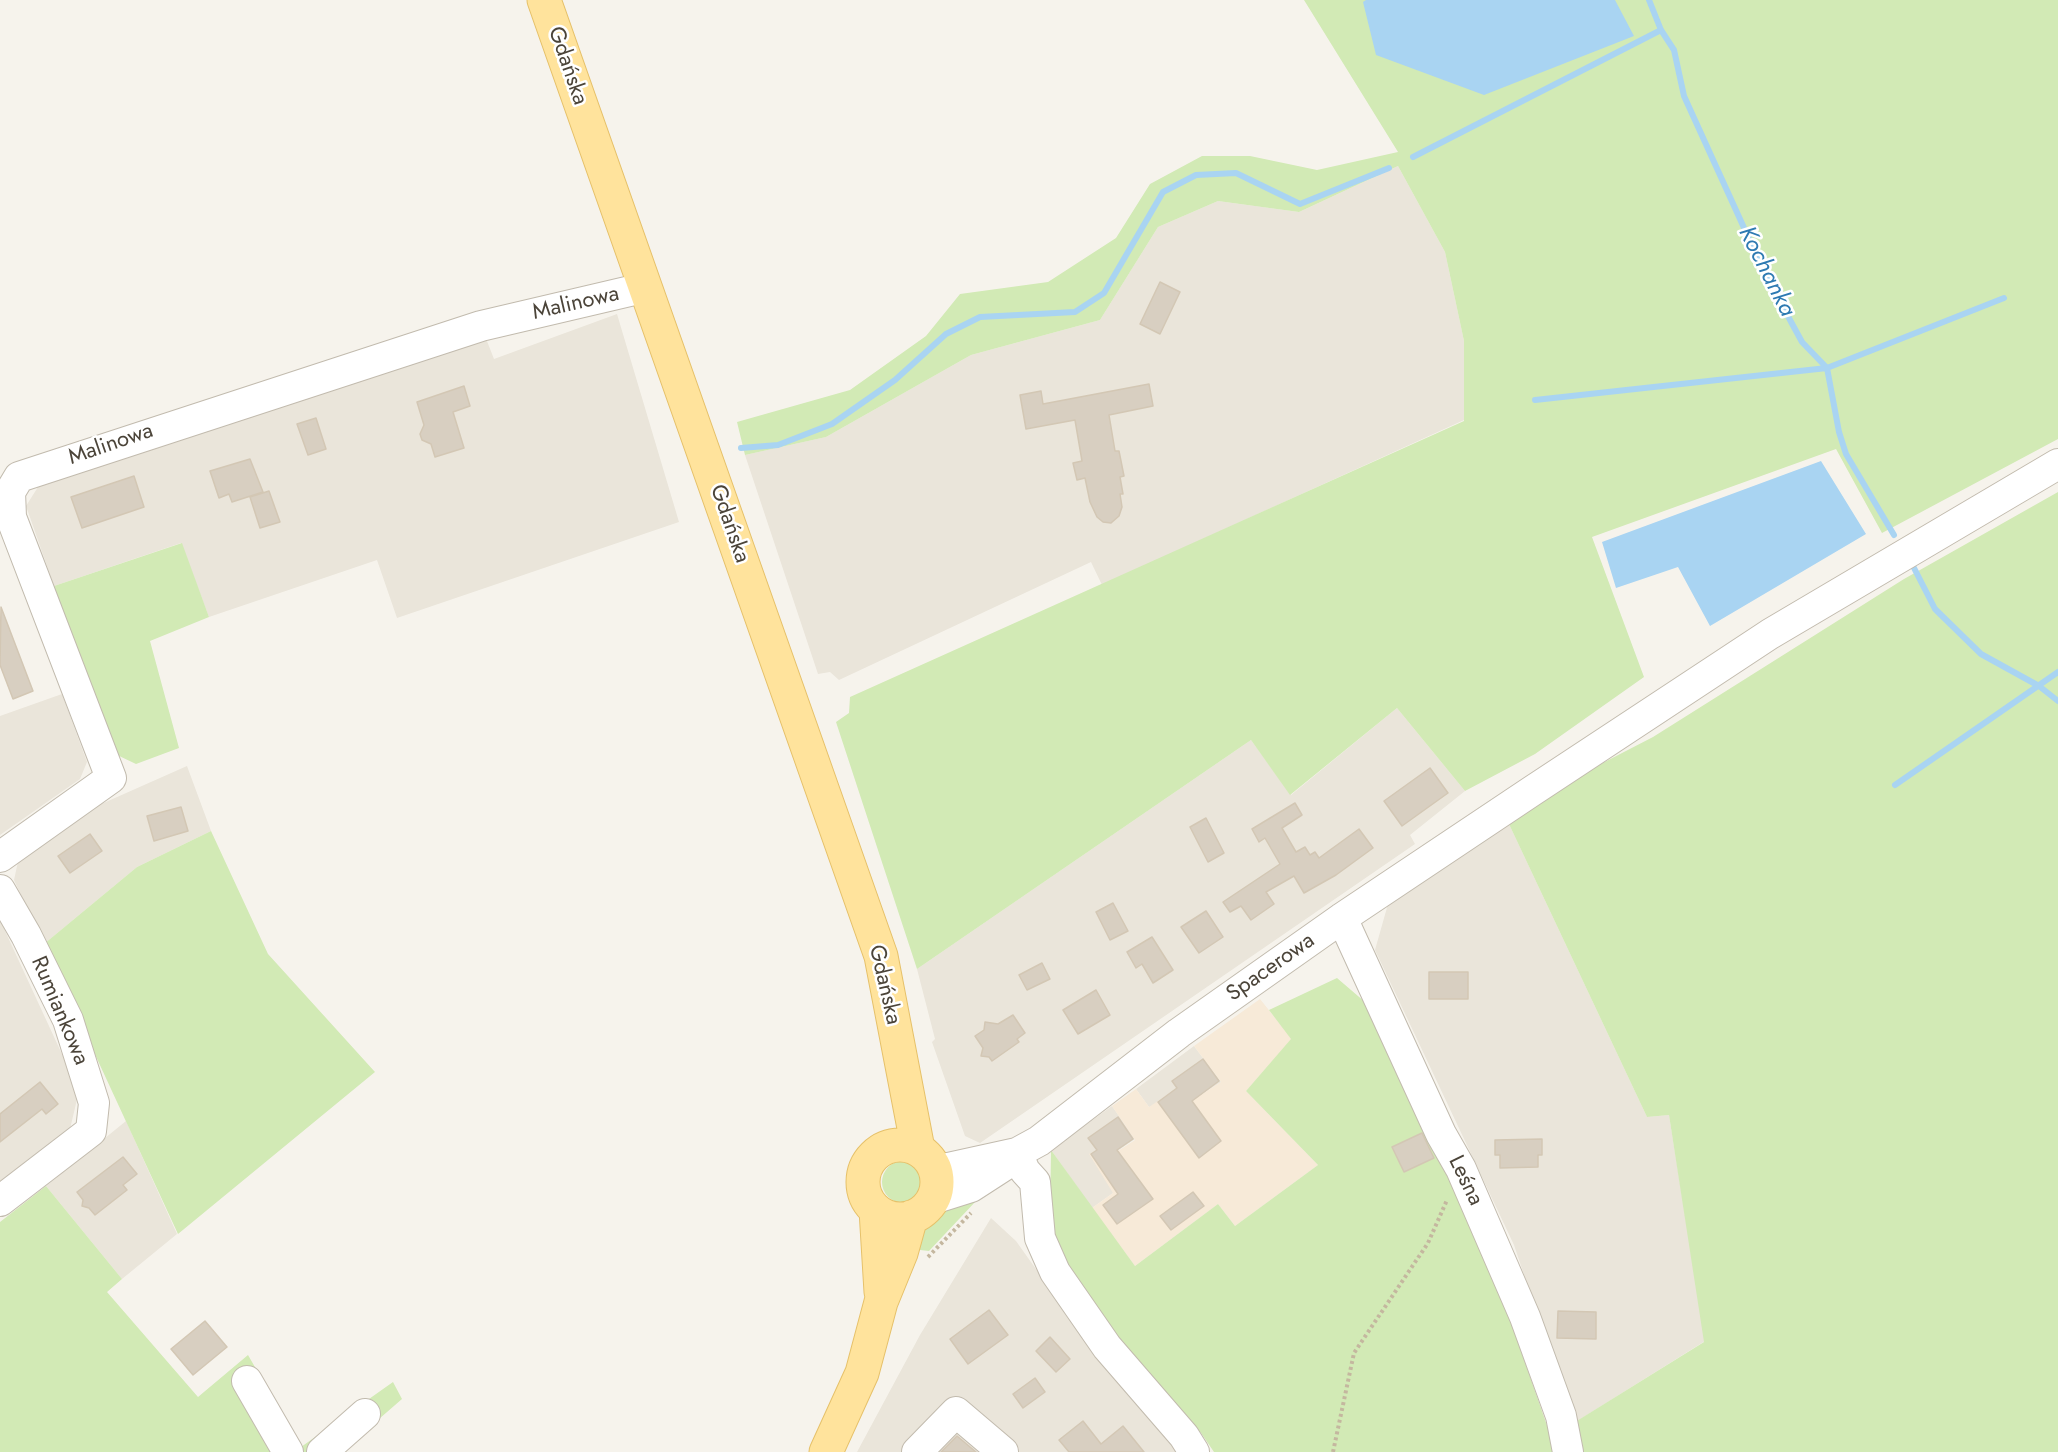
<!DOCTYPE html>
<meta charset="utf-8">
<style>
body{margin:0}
canvas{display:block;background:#f6f3ec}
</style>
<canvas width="2058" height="1452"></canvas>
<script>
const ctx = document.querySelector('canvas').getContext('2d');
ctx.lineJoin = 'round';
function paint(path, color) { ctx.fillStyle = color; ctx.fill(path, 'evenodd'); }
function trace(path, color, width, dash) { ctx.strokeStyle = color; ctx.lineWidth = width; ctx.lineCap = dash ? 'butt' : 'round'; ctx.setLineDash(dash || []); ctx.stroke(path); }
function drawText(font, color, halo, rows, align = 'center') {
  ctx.font = font + ' Jost,sans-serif'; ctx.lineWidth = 5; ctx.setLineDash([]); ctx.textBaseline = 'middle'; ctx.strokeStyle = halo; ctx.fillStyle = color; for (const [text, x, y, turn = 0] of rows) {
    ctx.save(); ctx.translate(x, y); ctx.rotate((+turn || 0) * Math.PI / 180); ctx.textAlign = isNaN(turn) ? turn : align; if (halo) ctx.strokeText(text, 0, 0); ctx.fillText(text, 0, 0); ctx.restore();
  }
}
const residential = new Path2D(`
 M 1398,166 L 1445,252 L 1464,341 L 1464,420 L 1102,585 L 1091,562 L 839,680 L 830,672 L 818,674 L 745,455 L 826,437 L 971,355 L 1100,320 L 1158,227 L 1218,201 L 1299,212 Z
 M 617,314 L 679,522 L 397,618 L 377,560 L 209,617 L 181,543 L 54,586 L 26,506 L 38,487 L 485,336 L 494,359 Z
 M 62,694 L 87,762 L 80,779 L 0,835 L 0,716 Z
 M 1397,708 L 1465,791 L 1410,835 L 1415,844 L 980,1143 L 965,1136 L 932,1042 L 935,1039 L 917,969 L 1251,740 L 1291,795 Z
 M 187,766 L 211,831 L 137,867 L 44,944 L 14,880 L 19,857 L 81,813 Z
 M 1508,822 L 1647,1117 L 1669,1115 L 1705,1341 L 1574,1423 L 1514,1245 L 1375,950 L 1388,904 Z
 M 0,920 L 79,1091 L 70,1129 L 0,1185 Z
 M 1194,1046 L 1221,1082 L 1188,1103 L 1149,1107 L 1136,1089 Z
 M 1112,1106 L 1135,1139 L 1104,1160 L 1113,1193 L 1092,1208 L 1051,1150 Z
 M 126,1121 L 177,1234 L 122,1279 L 46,1186 Z
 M 991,1218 L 1016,1241 L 1097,1355 L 1180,1452 L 857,1452 L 920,1335 Z`);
const commercial = new Path2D(`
 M 1260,999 L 1292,1039 L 1246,1091 L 1318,1165 L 1235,1226 L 1218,1204 L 1135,1266 L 1092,1208 L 1113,1193 L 1089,1154 L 1097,1150 L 1104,1160 L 1135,1140 L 1112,1106 L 1136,1089 L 1149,1107 L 1177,1088 L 1188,1103 L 1221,1082 L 1194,1046 Z`);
const green = new Path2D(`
 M 1304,0 L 2058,0 L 2058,439 L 1882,533 L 1836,449 L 1592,537 L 1644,677 L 1535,754 L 1465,791 L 1397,708 L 1290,795 L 1251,740 L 917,969 L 836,722 L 849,713 L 850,697 L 1464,421 L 1464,341 L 1445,252 L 1398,166 L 1299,212 L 1218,201 L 1158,227 L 1100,320 L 971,355 L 826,437 L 745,455 L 737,422 L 850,390 L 926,336 L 960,294 L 1048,282 L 1116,238 L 1150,184 L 1202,156 L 1250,156 L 1317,170 L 1398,152 Z
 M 2058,492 L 2058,1452 L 1214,1452 L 1201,1433 L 1132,1358 L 1058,1259 L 1050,1222 L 1051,1150 L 1135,1266 L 1218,1204 L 1235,1226 L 1318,1165 L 1246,1091 L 1291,1039 L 1269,1010 L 1337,978 L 1372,1008 L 1488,1256 L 1551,1437 L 1704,1342 L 1669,1115 L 1647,1117 L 1508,822 L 1562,784 L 1653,737 L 1904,579 Z
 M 182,543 L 209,617 L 150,641 L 179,748 L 136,764 L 115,754 L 54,586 Z
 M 211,831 L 268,954 L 375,1072 L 178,1234 L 44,944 L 137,867 Z
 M882 1182a21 21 0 1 1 42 0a21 21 0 1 1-42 0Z
 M 46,1186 L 122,1279 L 107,1292 L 198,1397 L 248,1355 L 301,1447 L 393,1382 L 402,1399 L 341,1452 L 0,1452 L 0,1222 Z
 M 957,1201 L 976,1201 L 929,1251 L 911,1249 L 924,1230 Z`);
const water = new Path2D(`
 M 1366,0 L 1615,0 L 1634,36 L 1484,95 L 1376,55 L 1363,2 Z
 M 1821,461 L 1866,534 L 1710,626 L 1678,567 L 1616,588 L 1602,542 Z`);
const stream = new Path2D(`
 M 1649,0 L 1661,30 L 1674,50 L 1684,96 L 1765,274 L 1802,342 L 1827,368 L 1839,432 L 1846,454 L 1894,535
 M 1413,157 L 1661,30
 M 1535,400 L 1827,368 L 2004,298
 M 741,448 L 778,445 L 832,424 L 895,380 L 946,334 L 980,317 L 1075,312 L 1104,293 L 1163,192 L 1196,175 L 1236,173 L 1300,204 L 1389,168
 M 1912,564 L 1935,609 L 1981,654 L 2039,686 L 2058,701
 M 1895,785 L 2058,672`);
const building = new Path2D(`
 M 1160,282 L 1180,292 L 1160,334 L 1140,324 Z
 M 1149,384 L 1153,406 L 1109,415 L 1115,451 L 1119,451 L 1124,476 L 1120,477 L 1123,494 L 1120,494 L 1122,507 L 1119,516 L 1111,523 L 1103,522 L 1097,517 L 1090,502 L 1085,478 L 1077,480 L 1073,463 L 1082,461 L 1075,420 L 1026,429 L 1020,395 L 1041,391 L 1043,404 Z
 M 464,386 L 470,406 L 453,412 L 464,448 L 435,457 L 431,444 L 422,440 L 420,434 L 424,425 L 417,402 Z
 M 316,418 L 326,449 L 308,455 L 297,424 Z
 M 250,459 L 263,492 L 232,502 L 229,494 L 219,498 L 210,471 Z
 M 134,476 L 144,507 L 82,528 L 71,497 Z
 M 269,491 L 280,522 L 260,528 L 250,497 Z
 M 1,607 L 33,691 L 13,699 L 0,665 Z
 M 1430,768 L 1448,793 L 1402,826 L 1384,801 Z
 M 1295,803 L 1302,815 L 1282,828 L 1296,852 L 1305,847 L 1310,855 L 1315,852 L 1319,858 L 1359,829 L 1373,848 L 1336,875 L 1304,893 L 1294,876 L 1266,892 L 1274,904 L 1251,920 L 1241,906 L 1230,912 L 1223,902 L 1280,864 L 1265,838 L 1259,842 L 1252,829 Z
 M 181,807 L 188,831 L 154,841 L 147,816 Z
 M 1206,818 L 1224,853 L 1208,862 L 1190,827 Z
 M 90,834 L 102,851 L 70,873 L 58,856 Z
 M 1113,903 L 1128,931 L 1110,940 L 1096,912 Z
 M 1206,911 L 1223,937 L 1199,953 L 1181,927 Z
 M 1152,937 L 1173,970 L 1153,983 L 1142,964 L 1136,968 L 1127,952 Z
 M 1042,963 L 1050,979 L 1027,990 L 1019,975 Z
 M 1429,972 L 1468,972 L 1468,999 L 1429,999 Z
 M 1096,990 L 1110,1015 L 1078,1034 L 1063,1010 Z
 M 1013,1015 L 1025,1033 L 1017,1039 L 1019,1042 L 992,1061 L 989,1057 L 981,1056 L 983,1048 L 975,1036 L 984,1030 L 985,1022 L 998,1024 Z
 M 1203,1059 L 1219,1081 L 1192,1101 L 1221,1141 L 1199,1158 L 1158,1102 L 1177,1088 L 1172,1081 Z
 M 40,1082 L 58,1104 L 46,1114 L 42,1109 L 0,1142 L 0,1114 Z
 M 1118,1117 L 1133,1139 L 1117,1150 L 1153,1199 L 1117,1224 L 1103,1205 L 1118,1194 L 1091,1154 L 1097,1150 L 1088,1138 Z
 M 1422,1133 L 1434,1158 L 1404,1172 L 1392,1147 Z
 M 1542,1139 L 1542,1155 L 1538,1155 L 1538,1167 L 1500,1168 L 1500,1155 L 1495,1155 L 1495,1140 Z
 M 123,1157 L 137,1174 L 123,1185 L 127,1190 L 95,1215 L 89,1208 L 82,1206 L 83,1200 L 77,1192 Z
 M 1193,1192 L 1204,1206 L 1171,1230 L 1160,1216 Z
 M 989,1310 L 1008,1335 L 968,1364 L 950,1339 Z
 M 1558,1311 L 1596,1312 L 1596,1339 L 1557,1338 Z
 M 205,1321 L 227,1347 L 193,1375 L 171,1349 Z
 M 1050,1337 L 1070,1359 L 1056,1372 L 1036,1351 Z
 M 1035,1378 L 1045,1392 L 1023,1408 L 1013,1394 Z
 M 1083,1421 L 1101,1444 L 1123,1426 L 1144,1452 L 1069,1452 L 1059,1440 Z
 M 957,1436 L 976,1452 L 941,1452 Z`);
const path = new Path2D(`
 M 928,1257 L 971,1213
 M 1333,1452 L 1354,1353 L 1428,1243 L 1447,1200`);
const minor = new Path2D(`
 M 0,857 L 111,778 L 11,517 L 10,492 L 19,477 L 481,326 L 643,288
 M 0,890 L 26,935 L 68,1020 L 94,1103 L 91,1131 L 0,1201
 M 1342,918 L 1441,1134 L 1461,1169 L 1525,1317 L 1561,1416 L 1568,1452
 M 1017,1153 L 1025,1171 L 1035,1182 L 1040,1238 L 1055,1272 L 1107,1347 L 1184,1436 L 1194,1452
 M 935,1171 L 1017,1153 L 1039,1141 L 1179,1033 L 1342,918 L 1532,791 L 1770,634 L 2058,464
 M 933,1199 L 971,1187 L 1005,1165
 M 247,1381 L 288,1452
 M 322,1452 L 365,1414
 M 917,1452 L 956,1412 L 1003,1452`);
const major = new Path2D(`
 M 544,0 L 881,956 L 918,1149
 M863 1182a37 37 0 1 1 74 0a37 37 0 1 1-74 0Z
 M 876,1210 L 881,1292
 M 826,1452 L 862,1373 L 881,1302 L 901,1253 L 911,1217`);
const streetNames = [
 ["Gdańska",567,66,71],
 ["Malinowa",576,304,-13],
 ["Malinowa",111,445,-19],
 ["Gdańska",729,524,71],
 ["Spacerowa",1271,968,-35],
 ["Gdańska",884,985,77],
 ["Rumiankowa",59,1011,67],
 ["Leśna",1465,1181,64]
];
const waterNames = [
 ["Kochanka",1766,272,63]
];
paint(residential, '#eae5da');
paint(commercial, '#f7ead8');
paint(green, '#d2eab5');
paint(water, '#a9d4f2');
trace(stream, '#a9d4f2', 6);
paint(building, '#d8cfc1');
trace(building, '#d3c7b4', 1.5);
trace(minor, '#c2bbae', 32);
trace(major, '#e6c16a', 35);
trace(path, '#c4b79f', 4, [3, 3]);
trace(minor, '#fff', 30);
trace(major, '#ffe39c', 33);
drawText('22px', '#4b4439', '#fff', streetNames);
drawText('italic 24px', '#2e7ab2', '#fff', waterNames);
</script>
